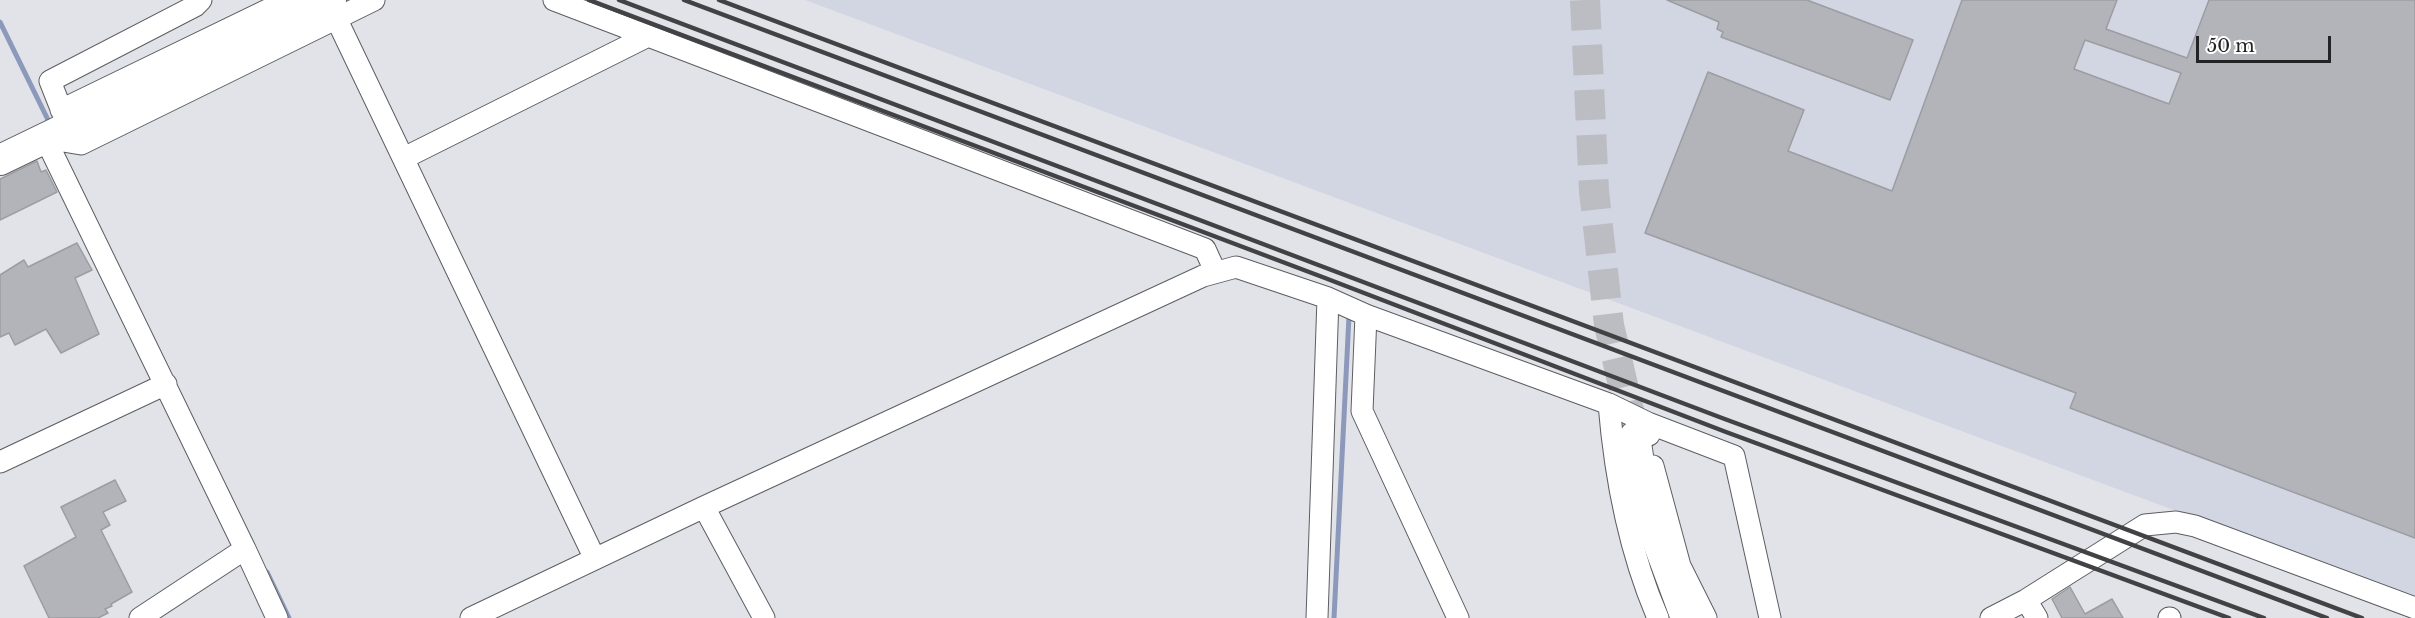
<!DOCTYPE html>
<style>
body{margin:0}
#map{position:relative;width:2415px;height:618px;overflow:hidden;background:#e1e3e9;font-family:"Libre Baskerville",serif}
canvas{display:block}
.scale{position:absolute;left:2196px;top:36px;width:135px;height:27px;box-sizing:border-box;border:3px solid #232325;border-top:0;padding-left:8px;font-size:18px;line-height:21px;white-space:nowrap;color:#232325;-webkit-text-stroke:4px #fff;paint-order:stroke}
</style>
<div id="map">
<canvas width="2415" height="618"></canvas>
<div class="scale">50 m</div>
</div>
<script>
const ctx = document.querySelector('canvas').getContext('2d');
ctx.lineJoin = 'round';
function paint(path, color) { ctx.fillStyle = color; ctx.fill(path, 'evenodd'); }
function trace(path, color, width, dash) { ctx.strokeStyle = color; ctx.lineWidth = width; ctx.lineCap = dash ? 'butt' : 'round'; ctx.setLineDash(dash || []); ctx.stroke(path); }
const built = new Path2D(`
 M 805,0 L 2415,0 L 2415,600 Z`);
const stream = new Path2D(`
 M 0,22 L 51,126
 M 267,572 L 289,618
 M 1334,618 L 1349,316`);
const building = new Path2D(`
 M 1667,0 L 1807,0 L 1913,40 L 1890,100 L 1721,37 L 1723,32 L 1717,29 L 1719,22 Z
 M 1962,0 L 2117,0 L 2106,29 L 2187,58 L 2209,0 L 2415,0 L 2415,538 L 2070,408 L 2076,393 L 1645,233 L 1708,72 L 1804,110 L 1788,151 L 1892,191 ZM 2085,40 L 2181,73 L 2169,104 L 2074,69 Z
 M 37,161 L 41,172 L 46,170 L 57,192 L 0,220 L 0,179 Z
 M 77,243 L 92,270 L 75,278 L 99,334 L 61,353 L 46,329 L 15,345 L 9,333 L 0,337 L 0,275 L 24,260 L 28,267 Z
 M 115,480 L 126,501 L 103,512 L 110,525 L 101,530 L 132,592 L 111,604 L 112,606 L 105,609 L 108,613 L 98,618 L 49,618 L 24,566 L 76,537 L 61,507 Z
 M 2070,587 L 2085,614 L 2112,599 L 2123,618 L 2062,618 L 2052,599 Z`);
const secondaryTunnel = new Path2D(`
 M 1585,0 L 1594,191 L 1609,325 L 1635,436`);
const street = new Path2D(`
 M 554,0 L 1205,249 L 1215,271
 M 336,18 L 595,559
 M 61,110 L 288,0
 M 67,124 L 50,81 L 195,6 L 201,0
 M 45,138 L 245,549 L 140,618
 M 45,138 L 81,144 L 374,0
 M 404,158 L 648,36
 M 1366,315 L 1362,411 L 1458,618
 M 1609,404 C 1615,477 1629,551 1658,618
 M 1649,435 L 1648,423 L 1734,456 L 1770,618
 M 0,462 L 166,384
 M 1653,466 L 1680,566 L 1706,618
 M 704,507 L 764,618
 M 245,549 L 277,618
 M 2026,600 L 2037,618
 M 471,618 L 704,507 L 1203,276 L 1236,267 L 1328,298 L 1366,315 L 1609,404 L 1648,423
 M 1317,618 L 1328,298
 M 1991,618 L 2026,600 L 2145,525 L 2176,522 L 2195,526 L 2415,608
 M 2169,618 L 2170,618`);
const secondary = new Path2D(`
 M 0,160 L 331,0
 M 1635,436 L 1646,510 L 1686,618`);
const rail = new Path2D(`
 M 589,0 L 1325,278 L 1726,432 L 2229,618
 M 619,0 L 1722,418 L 2264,618
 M 684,0 L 2327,618
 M 719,0 L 2362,618`);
paint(built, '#d1d6e2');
trace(stream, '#8d99ba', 5);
paint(building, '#b2b4b9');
trace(building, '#9b9da2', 1.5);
trace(secondaryTunnel, '#bbbdc2', 30, [30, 15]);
trace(street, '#5c5e62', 23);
trace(secondary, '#5c5e62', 32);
trace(street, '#fff', 21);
trace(secondary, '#fff', 30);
trace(rail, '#424245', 4.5);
</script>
